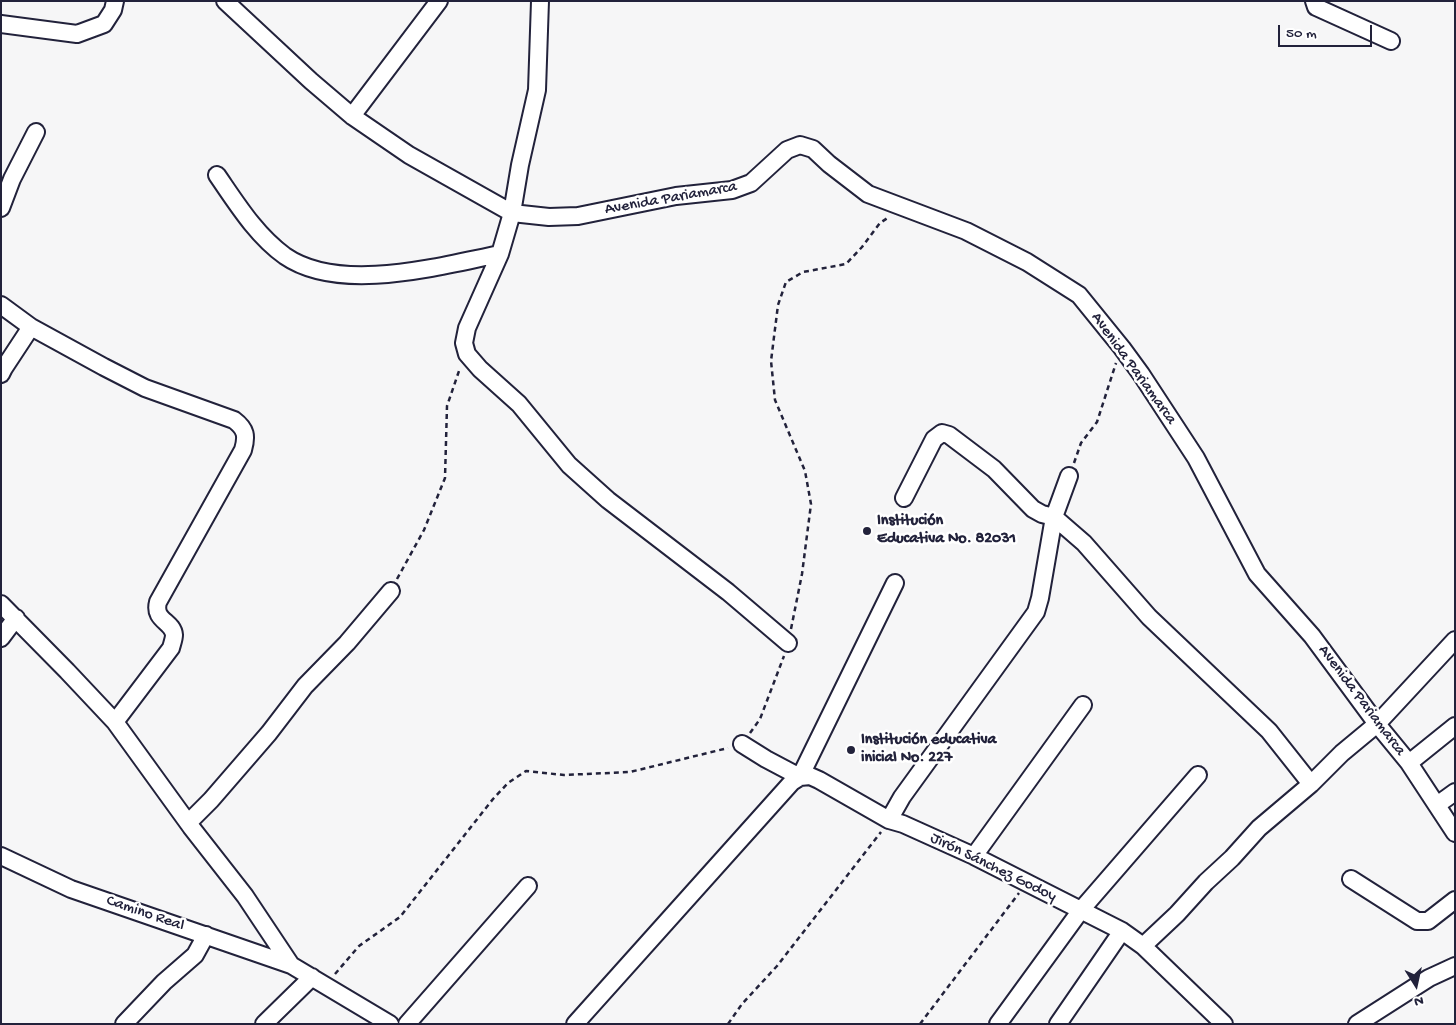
<!DOCTYPE html>
<meta charset="utf-8">
<style>
body{margin:0}
#map{position:relative;width:1456px;height:1025px;overflow:hidden;background:#f6f6f7;font-family:"Gochi Hand",sans-serif}
canvas{display:block}
.frame{position:absolute;inset:0;border:2px solid #22223b;pointer-events:none}
.north{position:absolute;left:1391px;top:960px;width:50px;height:50px;-webkit-text-stroke:4px #fff;paint-order:stroke;rotate:170deg;font-size:14px;font-weight:700;line-height:20px;text-align:center;color:#22223b}
.north::after{content:'';display:block;margin:auto;width:18px;height:22px;background:#22223b;clip-path:polygon(50% 0,100% 100%,50% 72%,0 100%)}
.scale{position:absolute;left:1278px;top:25px;width:94px;height:22px;box-sizing:border-box;border:2px solid #22223b;border-top:0;padding-left:6px;font-size:15px;line-height:18px;white-space:nowrap;color:#22223b;-webkit-text-stroke:4px #fff;paint-order:stroke}
</style>
<div id="map">
<canvas width="1456" height="1025"></canvas>
<div class="frame"></div>
<div class="north">N</div>
<div class="scale">50 m</div>
</div>
<script>
const ctx = document.querySelector('canvas').getContext('2d');
ctx.lineJoin = 'round';
function trace(path, color, width, dash) { ctx.strokeStyle = color; ctx.lineWidth = width; ctx.lineCap = dash ? 'butt' : 'round'; ctx.setLineDash(dash || []); ctx.stroke(path); }
function drawText(font, color, halo, rows, align = 'center') {
  ctx.font = font + ' "Gochi Hand",sans-serif'; ctx.lineWidth = 5; ctx.setLineDash([]); ctx.textBaseline = 'middle'; ctx.strokeStyle = halo; ctx.fillStyle = color; for (const [text, x, y, turn = 0] of rows) {
    ctx.save(); ctx.translate(x, y); ctx.rotate((+turn || 0) * Math.PI / 180); ctx.textAlign = isNaN(turn) ? turn : align; if (halo) ctx.strokeText(text, 0, 0); ctx.fillText(text, 0, 0); ctx.restore();
  }
}
const path = new Path2D(`
 M 1074,463 L 1081,443 L 1097,422 L 1116,363
 M 397,579 L 424,530 L 445,478 L 447,406 L 460,368
 M 791,629 L 802,574 L 811,504 L 805,471 L 775,400 L 771,361 L 778,305 L 786,282 L 803,272 L 846,264 L 862,247 L 880,223 L 889,217
 M 750,733 L 760,719 L 784,656
 M 335,974 L 359,946 L 400,917 L 493,799 L 508,783 L 526,771 L 564,775 L 630,772 L 728,748
 M 728,1024 L 742,1004 L 777,966 L 881,832
 M 920,1024 L 1019,893`);
const minor = new Path2D(`
 M 225,1 L 311,81 L 352,116 L 409,155 L 512,213 L 549,217 L 578,216 L 676,196 L 732,190 L 751,183 L 787,150 L 800,145 L 813,149 L 829,164 L 868,194 L 966,231 L 1027,262 L 1079,295 L 1122,348 L 1141,374 L 1196,458 L 1257,574 L 1312,636 L 1377,724 L 1409,763 L 1455,833
 M 540,1 L 537,90 L 520,165 L 512,213 L 500,254 L 467,328 L 464,343 L 467,354 L 480,369 L 519,404 L 569,465 L 608,500 L 728,592 L 788,643
 M 1314,1 L 1316,7 L 1391,41
 M 1,24 L 77,34 L 104,24 L 113,10 L 115,1
 M 352,116 L 439,1
 M 217,175 C 237,204 256,235 285,256 C 340,294 439,266 500,254
 M 1,208 L 12,179 L 36,132
 M 1,305 L 31,327 L 104,367 L 145,388 L 234,420 C 246,429 247,436 243,450 L 158,602 C 153,621 173,621 174,635 C 174,639 172,644 171,648 L 115,722
 M 1,374 L 4,368 L 31,327
 M 904,498 L 934,439 L 942,433 L 949,435 L 994,469 L 1033,509 L 1042,514 L 1054,517 L 1084,543 L 1149,617 L 1269,731 L 1311,784
 M 1,604 L 67,671 L 115,722 L 191,827 L 245,896 L 291,965 L 390,1024
 M 1,638 L 16,618
 M 742,744 L 766,759 L 800,777 L 810,776 L 819,780 L 889,820 L 903,824 L 974,856 L 1122,931 L 1143,946 L 1224,1024
 M 1409,763 L 1455,726
 M 1437,805 L 1455,792
 M 889,820 L 902,797 L 1036,612 L 1040,598 L 1054,517 L 1069,476
 M 188,823 L 211,800 L 269,733 L 305,686 L 347,643 L 391,591
 M 1,856 L 71,889 L 291,965
 M 974,856 L 1083,705
 M 1351,879 L 1417,921 L 1428,921 L 1455,900
 M 1143,946 L 1177,914 L 1206,882 L 1232,858 L 1259,828 L 1311,784 L 1342,753 L 1377,724 L 1455,640
 M 124,1024 L 164,982 L 195,955 L 206,935
 M 264,1024 L 312,977
 M 407,1024 L 528,886
 M 575,1024 L 792,782 L 800,777 L 895,583
 M 998,1024 L 1081,910 L 1198,775
 M 1058,1024 L 1122,931
 M 1357,1024 L 1429,978 L 1455,966`);
const markers = [
 [867,531,5,"#22223b"],
 [851,750,5,"#22223b"]
];
const streetNames = [
 ["Avenida Pariamarca",671,199,-10],
 ["Avenida Pariamarca",1133,369,54],
 ["Avenida Pariamarca",1361,701,53],
 ["Jirón Sánchez Godoy",993,868,26],
 ["Camino Real",145,914,19]
];
const poiNames = [
 ["Institución",877,522],
 ["Educativa No. 82031",877,540],
 ["Institución educativa",861,741],
 ["inicial No. 227",861,759]
];
trace(minor, '#22223b', 20);
trace(path, '#22223b', 2.5, [5, 4]);
trace(minor, '#fff', 16);
for (const [x, y, r, color] of markers) { const dot = new Path2D(); dot.arc(x, y, r, 0, 2 * Math.PI); ctx.fillStyle = color; ctx.fill(dot); trace(dot, '#fff', 2); }
drawText('16px', '#22223b', '#fff', streetNames);
drawText('bold 16px', '#22223b', '#fff', poiNames, 'left');
</script>
